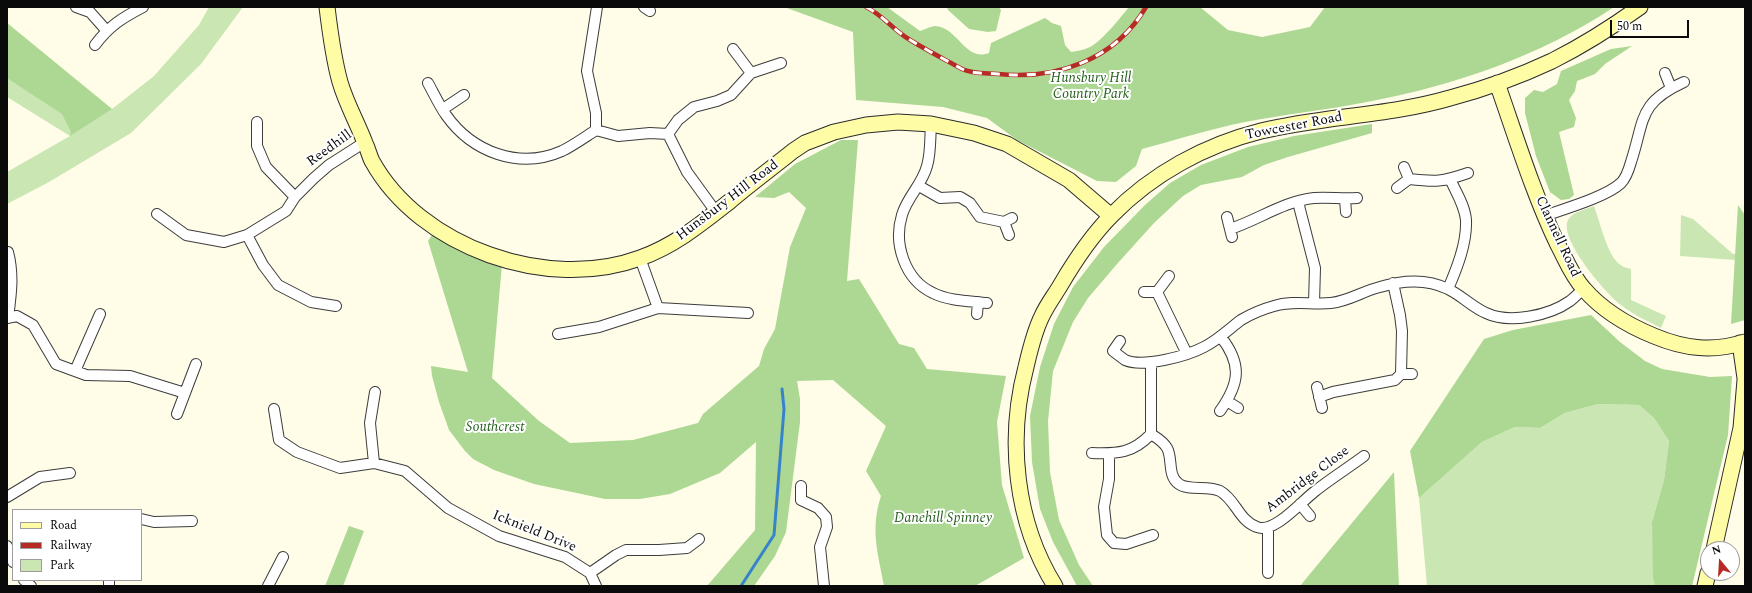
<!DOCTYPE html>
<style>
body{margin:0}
#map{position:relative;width:1752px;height:593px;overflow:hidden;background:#fffce8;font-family:Spectral,serif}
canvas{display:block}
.frame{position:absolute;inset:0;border:8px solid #0a0a0a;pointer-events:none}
.legend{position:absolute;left:12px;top:509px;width:130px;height:72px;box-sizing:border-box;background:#fff;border:1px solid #9d9d9d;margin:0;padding:5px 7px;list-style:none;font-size:12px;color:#0a0a0a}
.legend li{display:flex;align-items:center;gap:8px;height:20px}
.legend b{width:20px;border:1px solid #9d9d9d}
.north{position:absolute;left:1700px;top:541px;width:40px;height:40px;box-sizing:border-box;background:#fff;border:1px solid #9d9d9d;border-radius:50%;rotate:342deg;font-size:11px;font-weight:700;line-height:16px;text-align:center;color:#0a0a0a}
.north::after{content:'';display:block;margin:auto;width:14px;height:18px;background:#b72b26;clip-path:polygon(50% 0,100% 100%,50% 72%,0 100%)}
.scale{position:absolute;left:1610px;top:20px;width:79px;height:18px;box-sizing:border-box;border:2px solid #0a0a0a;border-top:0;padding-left:5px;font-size:12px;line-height:14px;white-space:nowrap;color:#0a0a0a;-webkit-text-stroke:3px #fff;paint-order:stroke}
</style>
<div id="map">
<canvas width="1752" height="593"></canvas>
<div class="frame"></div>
<ul class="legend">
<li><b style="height:5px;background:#fefca4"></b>Road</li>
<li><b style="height:5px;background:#b72b26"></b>Railway</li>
<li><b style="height:11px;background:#cae7b3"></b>Park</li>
</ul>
<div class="north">N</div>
<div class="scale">50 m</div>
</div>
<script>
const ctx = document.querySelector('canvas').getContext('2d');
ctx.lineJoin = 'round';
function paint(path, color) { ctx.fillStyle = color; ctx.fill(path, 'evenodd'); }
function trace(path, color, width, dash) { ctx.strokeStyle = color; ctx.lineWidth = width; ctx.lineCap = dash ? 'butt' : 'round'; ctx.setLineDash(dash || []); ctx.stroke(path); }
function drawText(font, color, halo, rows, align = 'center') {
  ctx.font = font + ' Spectral,serif'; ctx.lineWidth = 4; ctx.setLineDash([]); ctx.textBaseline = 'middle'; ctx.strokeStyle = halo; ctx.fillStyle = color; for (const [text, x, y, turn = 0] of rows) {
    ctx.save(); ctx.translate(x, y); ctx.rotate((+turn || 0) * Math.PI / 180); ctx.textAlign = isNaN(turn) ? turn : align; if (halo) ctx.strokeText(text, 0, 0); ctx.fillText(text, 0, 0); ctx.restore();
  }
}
const green = new Path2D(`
 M 209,7 L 243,7 L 201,64 L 131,133 L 49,182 L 7,204 L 7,172 L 70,136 L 7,97 L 7,23 L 112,109 L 154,76 L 199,25 Z
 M 1594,206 C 1600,222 1606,250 1617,262 C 1621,266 1626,268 1631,269 L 1631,300 L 1666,316 L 1661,328 C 1648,321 1633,315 1621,305 C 1606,294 1558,238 1568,220 C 1572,212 1587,209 1594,206 Z
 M 1681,215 L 1693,219 L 1733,254 L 1736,254 L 1736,260 L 1680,256 Z
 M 1598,404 L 1639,405 L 1654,418 L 1669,441 L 1664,480 L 1652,522 L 1655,586 L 1427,586 L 1419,498 L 1482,442 L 1515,427 L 1540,428 L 1565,413 Z`);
const forest = new Path2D(`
 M 784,7 L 887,7 L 920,31 C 924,30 931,26 935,26 C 958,27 965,62 989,53 L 991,43 L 1045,18 L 1052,23 L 1061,26 L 1065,45 L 1071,52 C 1077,51 1084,50 1090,47 C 1102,41 1120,18 1129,7 L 1200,7 L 1228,30 L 1262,37 L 1310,27 L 1325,7 L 1614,7 C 1541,56 1453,86 1367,102 C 1327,110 1285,114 1245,122 C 1210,129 1176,140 1142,149 L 1136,166 L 1116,182 L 1097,181 L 1017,140 L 987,118 L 943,107 L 856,100 L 853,32 Z
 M 947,7 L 999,7 L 1001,10 L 996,31 L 988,32 L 969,29 L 948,10 Z
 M 7,23 L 112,109 L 70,136 L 71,132 L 62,114 L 7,78 Z
 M 1632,46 L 1605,64 L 1595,74 L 1577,81 L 1575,91 L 1569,100 L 1576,118 L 1574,127 L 1559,132 L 1574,195 L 1569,199 L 1561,200 L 1550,192 L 1536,156 L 1525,113 L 1525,98 L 1534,90 L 1543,92 L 1557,84 L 1561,71 L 1611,49 Z
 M 1372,124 L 1372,133 L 1288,157 L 1264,165 L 1242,177 L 1201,185 L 1183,196 L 1154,223 L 1117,264 L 1088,298 L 1073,322 L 1053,371 L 1048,421 L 1050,472 L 1059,520 L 1079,565 L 1093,586 L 1077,586 L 1053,542 L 1040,509 L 1032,462 L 1030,416 L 1040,367 L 1054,324 L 1073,287 L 1104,247 L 1145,205 L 1170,183 L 1201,165 L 1248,147 L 1294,136 Z
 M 841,140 L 858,140 L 847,281 L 859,279 L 899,344 L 914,348 L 927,369 L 1006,376 L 997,422 L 1002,485 L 1024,558 L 975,586 L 884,586 C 878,553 870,530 881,496 L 866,471 L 886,426 L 833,380 L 797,381 L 800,399 L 800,422 L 786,532 L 775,556 L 754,586 L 707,586 L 755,530 L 756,442 L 720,473 L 670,494 L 640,499 L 605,499 L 534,484 L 494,470 L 473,459 L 465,451 L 449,430 L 439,402 L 432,376 L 431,366 L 468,372 L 428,241 L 432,235 L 483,260 L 502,264 L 492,378 L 539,421 L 570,443 L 633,440 L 698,423 L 703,414 L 759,366 L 764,349 L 775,329 L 790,247 L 806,208 L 789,192 L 774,198 L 755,197 L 795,164 Z
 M 1738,205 L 1745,215 L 1745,320 L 1731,324 Z
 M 1591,315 L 1620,342 L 1645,361 L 1662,369 L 1710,377 L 1732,376 L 1728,435 L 1692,586 L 1655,586 L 1653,577 L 1652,522 L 1664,480 L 1669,441 L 1654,418 L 1639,405 L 1598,404 L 1565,413 L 1540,428 L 1515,427 L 1482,442 L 1419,498 L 1410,451 L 1484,339 L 1513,330 Z
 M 1394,472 L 1399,586 L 1300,586 Z
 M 349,526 L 364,531 L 343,586 L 325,586 Z`);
const stream = new Path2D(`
 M 741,586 L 774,535 L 784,409 L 782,389`);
const street = new Path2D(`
 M 76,7 L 90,12 L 106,30
 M 597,7 L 587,71 L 596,113 L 596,130 L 618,136 L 650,133 L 668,134
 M 644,7 L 650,11
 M 95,45 C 109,26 122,18 143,7
 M 733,49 L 751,73
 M 1665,73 L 1671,88
 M 428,83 C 434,94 439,105 446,115 C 472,152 519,170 562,151 C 574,145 585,137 596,130
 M 443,109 L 464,95
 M 257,122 L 257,146 L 266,167 L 295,197
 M 931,124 C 930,137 931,153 927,166 C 922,185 907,197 902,215 C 893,244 905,280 933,293 C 949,301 970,301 987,303
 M 668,134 L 678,120 L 694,107 L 717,101 L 731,95 L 751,73 L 781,63
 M 668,134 L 687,172 L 716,212
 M 1404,167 L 1409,179
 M 919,186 L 940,198 L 960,197 L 970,203 L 980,217 L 1004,222 L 1012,218
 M 1397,188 L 1409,179 C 1436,182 1442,182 1468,173
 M 1345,199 L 1346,212
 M 1298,202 L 1315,268 L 1314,303
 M 157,214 L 186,235 L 224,242 L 247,235 L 263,265 L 278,285 L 311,302 L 336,306
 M 1544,216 C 1564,209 1606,197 1621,183 C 1626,178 1629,169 1631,162 C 1645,119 1638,103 1684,82
 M 1227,217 L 1230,229
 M 1004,222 L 1009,235
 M 247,235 L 286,211 L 295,197 L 314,178 L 329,165 L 365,142
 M 1232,237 L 1230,229 C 1258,220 1284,201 1314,198 C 1328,197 1343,199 1357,198
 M 8,252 C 14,275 11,295 8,318
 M 640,258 L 658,308
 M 1169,276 L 1157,292 L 1187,354
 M 1448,289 C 1457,268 1467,243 1466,220 C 1465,206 1456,192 1450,179
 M 1144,292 L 1157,292
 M 977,314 L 978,302
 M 7,318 L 17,316 L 33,325 L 56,364 L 86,375 L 130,376 L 185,393
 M 558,334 L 599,327 L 658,308 L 748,313
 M 1120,341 L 1113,351 C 1117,354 1121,357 1125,360 C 1143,368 1187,356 1204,347 C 1218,340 1229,329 1241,320 C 1251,314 1263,309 1274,306 C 1293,300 1312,305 1331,303 C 1349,301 1363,291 1380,287 C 1403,280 1426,278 1448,289 C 1461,295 1472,307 1486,313 C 1509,324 1549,316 1570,301 C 1574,298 1579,293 1583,289
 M 75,371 L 100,314
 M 1401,374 L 1412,374
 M 1317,387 L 1322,408
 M 1319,397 L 1333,392 L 1395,380 L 1401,374 L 1402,331 L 1400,315 L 1393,283
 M 1227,401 L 1238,408
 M 274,409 L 279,440 L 297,452 L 340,468 L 374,463 L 405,471 L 448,508 L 499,536 L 565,557 L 590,573 L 596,586
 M 1220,411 C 1240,383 1242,364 1221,337
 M 177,414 L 196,364
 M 1151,434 C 1157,438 1163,441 1167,448 C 1173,458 1167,476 1179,484 C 1188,491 1209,485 1220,491 C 1236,500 1239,521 1257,527 C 1264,530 1274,525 1280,521 C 1292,513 1303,501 1314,492 C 1330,479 1348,468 1364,456
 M 1092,453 C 1118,454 1133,453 1151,434 L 1151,362
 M 1109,454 L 1109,479 L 1104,507 L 1107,535 L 1114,543 L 1126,544 L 1153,535
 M 374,463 L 370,423 L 375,392
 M 801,486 L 801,500 L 818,508 L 826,517 L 827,527 L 820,547 L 824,586
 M 7,497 L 40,477 L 70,473
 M 1300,504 L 1310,516
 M 141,519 L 154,522 L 192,521
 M 7,546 L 13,562
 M 590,573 L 616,555 L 626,550 L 659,550 L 687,548 L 699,539
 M 1268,573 L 1268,527
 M 24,580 L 31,586
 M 109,586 L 109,580
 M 268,586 L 283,557`);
const secondary = new Path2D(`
 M 327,7 C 330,32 333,57 340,82 C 346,103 357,122 365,143 C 368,149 369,155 372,161 C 420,248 548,292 640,258 C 674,246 701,224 729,202 C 750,184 772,168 793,151 L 805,143 L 834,132 L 866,125 L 898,122 L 931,124 L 974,133 L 1007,144 L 1069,180 L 1111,216
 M 1497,83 C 1516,137 1533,193 1558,245 C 1566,260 1572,276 1584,289 C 1603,311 1627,325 1654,336 C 1685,349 1713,352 1745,342
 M 1740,343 L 1745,378
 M 1714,549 L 1741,428 L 1745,380
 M 1055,586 C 1015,522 1007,439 1026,367 C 1030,350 1034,332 1042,316 C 1047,305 1054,296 1060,286 C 1074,262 1092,235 1112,215 C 1152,174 1205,145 1261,131 C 1323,116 1388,116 1450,98 C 1484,89 1520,76 1552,61 C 1582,46 1612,27 1640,7
 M 1705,586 L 1708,573`);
const rail = new Path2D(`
 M 866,7 C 881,14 893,29 907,38 C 924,49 944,59 962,69 C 972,74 987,73 998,74 C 1057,80 1115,60 1146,7`);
const parkNames = [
 ["Hunsbury Hill",1091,79],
 ["Country Park",1091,95],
 ["Southcrest",495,428],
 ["Danehill Spinney",943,519]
];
const streetNames = [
 ["Towcester Road",1294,127,-11],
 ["Reedhill",330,149,-36],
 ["Hunsbury Hill Road",728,201,-37],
 ["Clannell Road",1557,237,65],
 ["Ambridge Close",1308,480,-37],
 ["Icknield Drive",534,532,22]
];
paint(green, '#cae7b3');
paint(forest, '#acd893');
trace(stream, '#3683cb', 3);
trace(street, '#3d3d3d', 12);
trace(secondary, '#2c2c2c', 17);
trace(street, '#fff', 10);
trace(secondary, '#fefca4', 15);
trace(rail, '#b72b26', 4.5);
trace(rail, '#fff', 3, [9]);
drawText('italic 14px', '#25601d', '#fff', parkNames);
drawText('14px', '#0a0a0a', '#fff', streetNames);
</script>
